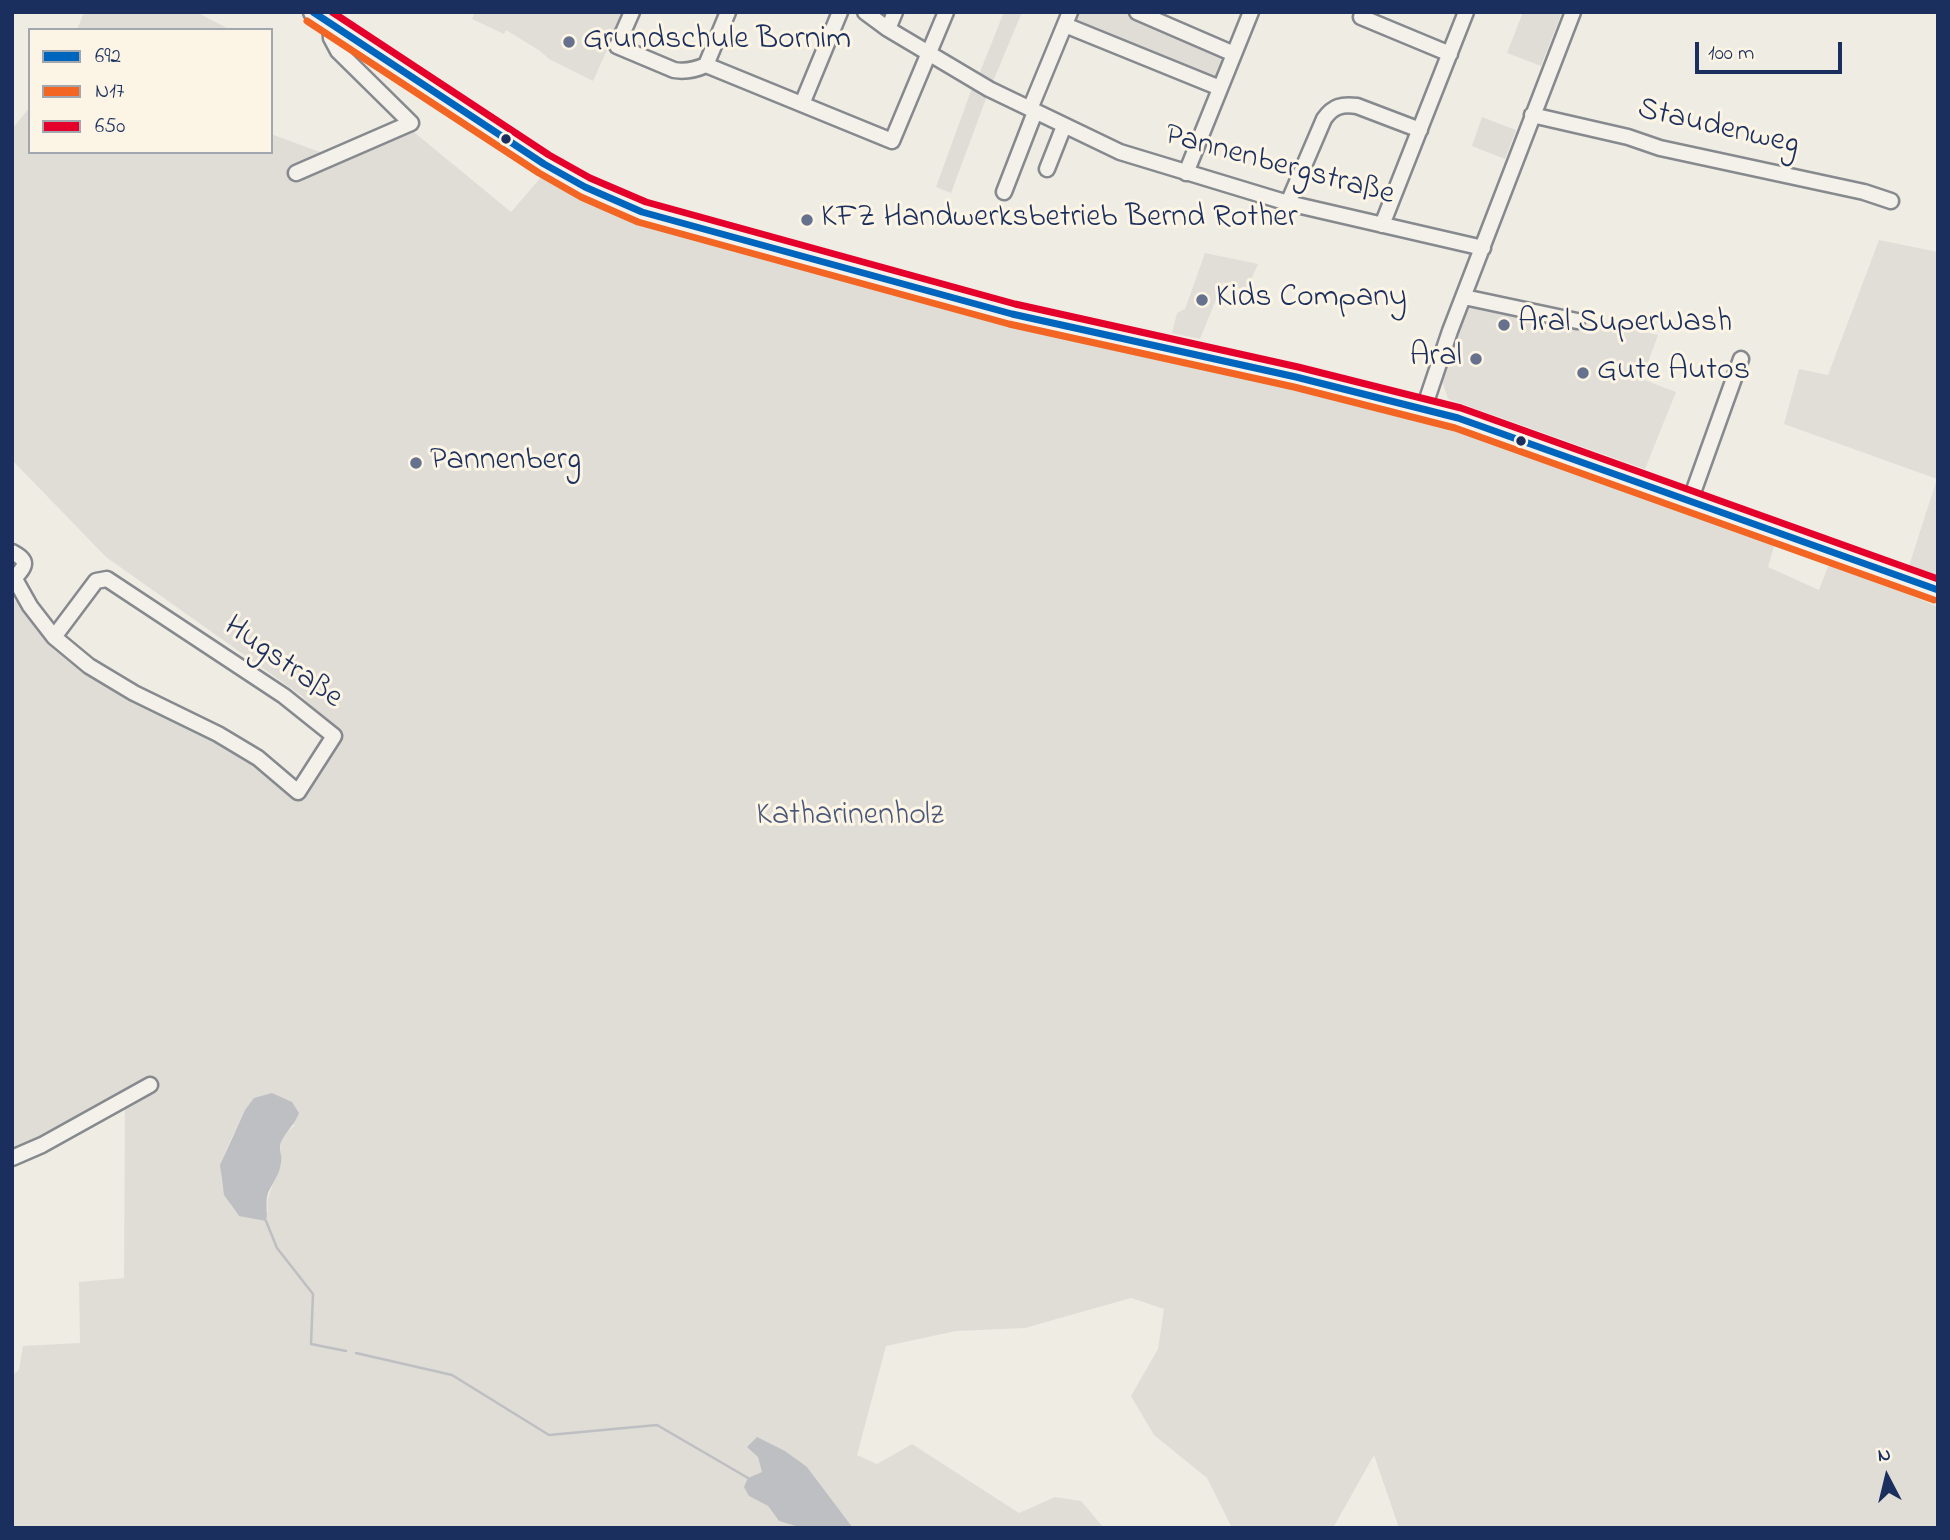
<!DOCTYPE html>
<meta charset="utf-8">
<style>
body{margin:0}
#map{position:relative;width:1950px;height:1540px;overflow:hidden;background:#efece4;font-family:"Indie Flower",sans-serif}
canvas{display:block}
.frame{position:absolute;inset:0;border:14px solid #1b2f5e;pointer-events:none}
.legend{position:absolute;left:28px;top:28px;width:245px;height:126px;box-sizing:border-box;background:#fcf5e5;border:2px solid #a2a6af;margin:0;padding:9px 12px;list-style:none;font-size:21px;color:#1b2f5e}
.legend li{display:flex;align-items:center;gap:14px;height:35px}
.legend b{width:35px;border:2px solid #a2a6af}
.north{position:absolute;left:1852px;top:1442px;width:70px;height:70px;-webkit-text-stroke:5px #fcf5e5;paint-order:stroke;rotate:353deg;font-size:19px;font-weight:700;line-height:28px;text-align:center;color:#1b2f5e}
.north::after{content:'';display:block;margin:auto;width:24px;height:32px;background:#1b2f5e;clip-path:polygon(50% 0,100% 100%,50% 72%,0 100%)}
.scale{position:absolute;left:1695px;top:42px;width:147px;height:32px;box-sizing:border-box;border:4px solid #1b2f5e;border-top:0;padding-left:9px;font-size:21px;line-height:24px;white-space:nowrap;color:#1b2f5e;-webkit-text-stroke:5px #fcf5e5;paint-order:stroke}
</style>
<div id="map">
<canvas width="1950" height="1540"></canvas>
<div class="frame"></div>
<ul class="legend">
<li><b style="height:9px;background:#0065bd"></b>692</li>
<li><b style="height:9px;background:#f26522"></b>N17</li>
<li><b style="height:9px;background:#e4002b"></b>650</li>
</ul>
<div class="north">N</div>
<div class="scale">100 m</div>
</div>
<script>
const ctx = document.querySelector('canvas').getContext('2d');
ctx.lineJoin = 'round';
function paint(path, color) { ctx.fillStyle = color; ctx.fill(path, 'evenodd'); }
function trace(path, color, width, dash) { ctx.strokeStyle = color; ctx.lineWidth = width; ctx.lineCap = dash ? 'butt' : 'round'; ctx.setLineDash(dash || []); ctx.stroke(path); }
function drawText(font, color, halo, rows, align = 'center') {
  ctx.font = font + ' "Indie Flower",sans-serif'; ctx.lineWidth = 6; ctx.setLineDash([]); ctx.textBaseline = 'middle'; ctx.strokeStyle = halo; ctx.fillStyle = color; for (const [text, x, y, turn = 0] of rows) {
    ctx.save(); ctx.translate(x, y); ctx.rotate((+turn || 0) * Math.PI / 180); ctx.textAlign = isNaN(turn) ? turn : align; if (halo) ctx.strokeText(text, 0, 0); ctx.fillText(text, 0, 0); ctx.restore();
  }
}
const built = new Path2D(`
 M 475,12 L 624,12 L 593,81 L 549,59 L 540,51 L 506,30 L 504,34 L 472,19 Z
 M 1879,240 L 1938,252 L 1938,579 L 1908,569 L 1937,479 L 1784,424 L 1799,369 L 1828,375 Z
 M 1205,253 L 1258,264 L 1246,291 L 1223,282 L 1200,339 L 1172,333 L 1177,313 L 1185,309 Z
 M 1470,295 L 1658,335 L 1642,379 L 1676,392 L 1645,469 L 1448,399 L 1441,378 Z`);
const green = new Path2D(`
 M 84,12 L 196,12 L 231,30 L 77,30 Z
 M 1004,12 L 1022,12 L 992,84 L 978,77 Z
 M 1077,12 L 1126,12 L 1222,52 L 1227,62 L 1220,77 L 1211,80 L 1076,25 L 1074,20 Z
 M 1523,12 L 1562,12 L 1541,66 L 1507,53 Z
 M 972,88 L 987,96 L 951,193 L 936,187 Z
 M 30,107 L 30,152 L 271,152 L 271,134 L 328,155 L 403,123 L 511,212 L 543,175 L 640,218 L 1010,321 L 1433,423 L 1775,543 L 1768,567 L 1819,590 L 1830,561 L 1938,607 L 1938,1528 L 1399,1528 L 1374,1455 L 1333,1528 L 1232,1528 L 1207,1478 L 1154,1435 L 1131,1396 L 1158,1349 L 1164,1309 L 1131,1298 L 1025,1328 L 956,1331 L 886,1346 L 857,1455 L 877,1464 L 912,1444 L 1019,1513 L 1055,1497 L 1081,1501 L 1104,1528 L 853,1528 L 807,1467 L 758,1457 L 763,1473 L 749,1496 L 768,1506 L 779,1521 L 802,1528 L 12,1528 L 12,1375 L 19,1370 L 23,1346 L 80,1343 L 79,1282 L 124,1278 L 125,1099 L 12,1158 L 12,601 L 22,600 L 89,666 L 218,734 L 297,792 L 334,736 L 302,696 L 106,557 L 12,460 L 12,129 ZM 245,1110 L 295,1125 C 291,1128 286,1133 283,1137 C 277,1147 283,1155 281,1164 C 277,1182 265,1192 268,1212 L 239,1216 C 206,1174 226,1152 245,1110 Z
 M 1482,117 L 1516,130 L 1505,159 L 1472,146 Z`);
const water = new Path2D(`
 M 272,1093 L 292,1102 L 299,1113 C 294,1126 286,1131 281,1142 C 278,1150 283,1155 281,1163 C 280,1174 272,1184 268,1193 C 265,1202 268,1211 266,1221 L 239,1216 L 224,1195 L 220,1165 L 245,1110 L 254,1098 Z
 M 757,1437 L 785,1451 L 807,1467 L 853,1528 L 802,1528 L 779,1521 L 768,1506 L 749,1496 L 744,1487 L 748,1478 L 762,1472 L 758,1457 L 747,1447 Z`);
const stream = new Path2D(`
 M 266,1221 L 277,1248 L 313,1294 L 311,1344 L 346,1351
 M 356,1353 L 452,1375 L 549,1435 L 657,1425 L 748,1478`);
const minor = new Path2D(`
 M 632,12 L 617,46 L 674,70 C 686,72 695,70 706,65 L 728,12
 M 865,12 L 888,29 L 989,89 L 1120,152 L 1288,203 L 1483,248
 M 1137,12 L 1234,54
 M 1363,12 L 1361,17 L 1450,54
 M 1065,25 L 1220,88
 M 888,29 L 895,12
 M 706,65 L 892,141 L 946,12
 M 802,104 L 840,12
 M 1030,109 L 1070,12
 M 1532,115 L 1628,137 L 1660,148 L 1864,192 L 1891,201
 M 1047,169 L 1064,126
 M 296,173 L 411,123 L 338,51 L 331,38 L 330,23
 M 1186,173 L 1251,12
 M 1004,192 L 1035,112
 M 1288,203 L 1324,119 C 1333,106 1342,104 1357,106 L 1420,130
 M 1382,225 L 1466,12
 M 1464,297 L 1577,321
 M 1424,408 L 1450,331 L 1573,12
 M 1690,501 L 1741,359
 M 12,552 C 29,561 26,565 15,578
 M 12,574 L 30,606 L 54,637 L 89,666 L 134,693 L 218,734 L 258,758 L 298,792 L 334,736 L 284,696 L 107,579 L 96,581 L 54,637
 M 12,1158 L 42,1145 L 150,1085`);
const major = new Path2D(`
 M 313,12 L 544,164 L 585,187 L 642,212 L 1012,314 L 1296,377 L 1458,418 L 1938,590`);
const bus1 = new Path2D(`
 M 313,12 L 544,164 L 585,187 L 642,212 L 1012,314 L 1296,377 L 1458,418 L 1938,590`);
const bus2 = new Path2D(`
 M 307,21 L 539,173 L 581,197 L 638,222 L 1009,324 L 1294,387 L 1455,428 L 1934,600`);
const bus3 = new Path2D(`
 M 332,12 L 549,155 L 590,178 L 646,202 L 1015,304 L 1298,367 L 1461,408 L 1938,579`);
const markers = [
 [569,42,7,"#65718d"],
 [506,139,6,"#1b2f5e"],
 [807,220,7,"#65718d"],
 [1202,300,7,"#65718d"],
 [1504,325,7,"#65718d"],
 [1476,359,7,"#65718d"],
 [1583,373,7,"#65718d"],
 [1521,441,6,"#1b2f5e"],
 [416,463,7,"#65718d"]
];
const poiNames = [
 ["Grundschule Bornim",583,42],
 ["KFZ Handwerksbetrieb Bernd Rother",821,220],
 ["Kids Company",1216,300],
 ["Aral SuperWash",1518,325],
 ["Aral",1462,359,"right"],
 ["Gute Autos",1597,373],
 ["Pannenberg",430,463]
];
const streetNames = [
 ["Staudenweg",1718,129,13],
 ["Pannenbergstraße",1279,167,15],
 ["Hugstraße",282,664,35]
];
const parkNames = [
 ["Katharinenholz",850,818]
];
paint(built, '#e0ded7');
paint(green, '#e0ddd7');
paint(water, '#bebfc2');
trace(stream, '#bebfc2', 2.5);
trace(minor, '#86898e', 19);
trace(major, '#86898e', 23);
trace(minor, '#f4f1eb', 14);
trace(major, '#f4f1eb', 18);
trace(bus1, '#0065bd', 7);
trace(bus2, '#f26522', 7);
trace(bus3, '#e4002b', 7);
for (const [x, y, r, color] of markers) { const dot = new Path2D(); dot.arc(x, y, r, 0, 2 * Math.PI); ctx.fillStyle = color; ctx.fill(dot); trace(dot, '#fcf5e5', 2.5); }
drawText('32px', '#1b2f5e', '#fcf5e5', poiNames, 'left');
drawText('32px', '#1b2f5e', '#fcf5e5', streetNames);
drawText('32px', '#49587a', '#fcf5e5', parkNames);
</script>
